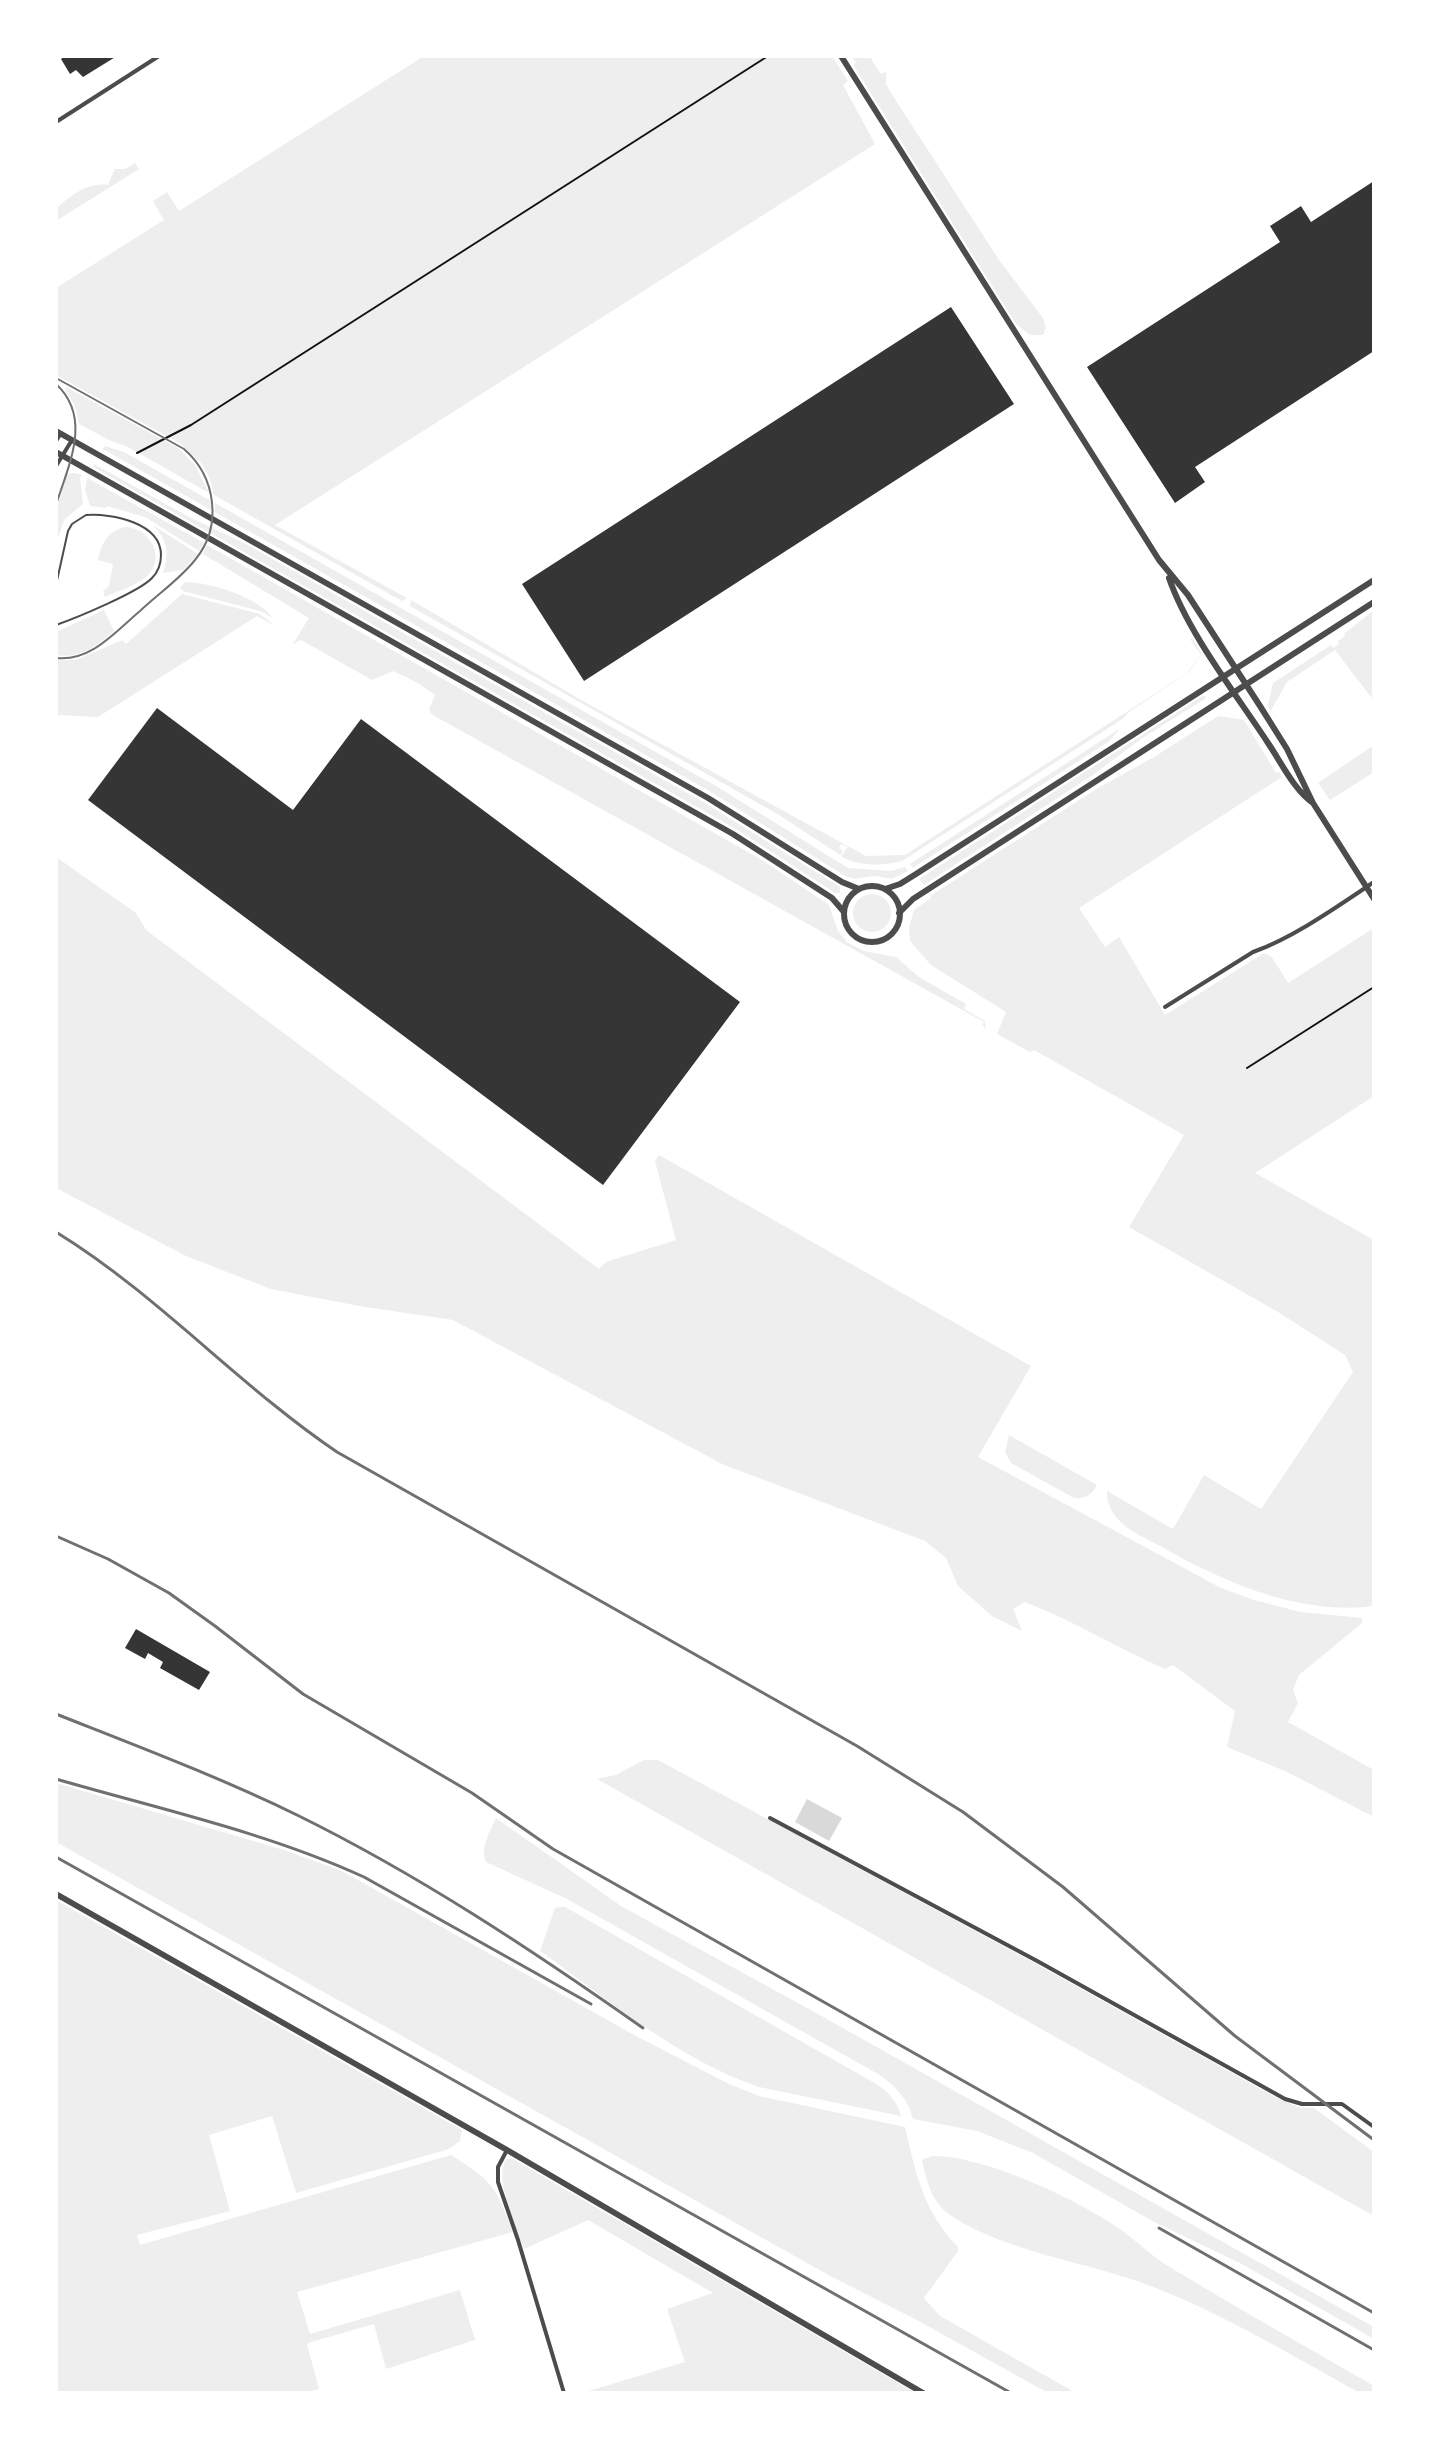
<!DOCTYPE html>
<style>
body{margin:0}
#map{position:relative;width:1430px;height:2449px;overflow:hidden;background:#fff;font-family:"Sofia Sans Condensed",sans-serif}
canvas{display:block}
.frame{position:absolute;inset:0;border:58px solid #fff;pointer-events:none}
</style>
<div id="map">
<canvas width="1430" height="2449"></canvas>
<div class="frame"></div>
</div>
<script>
const ctx = document.querySelector('canvas').getContext('2d');
ctx.lineJoin = 'round';
function paint(path, color) { ctx.fillStyle = color; ctx.fill(path, 'evenodd'); }
function trace(path, color, width, dash) { ctx.strokeStyle = color; ctx.lineWidth = width; ctx.lineCap = dash ? 'butt' : 'round'; ctx.setLineDash(dash || []); ctx.stroke(path); }
const green = new Path2D(`
 M 424,56 L 832,56 L 848,81 L 843,85 L 875,144 L 275,525 L 407,598 L 402,601 L 214,495 L 210,479 L 202,464 L 181,444 L 56,375 L 56,288 L 164,220 L 153,201 L 167,192 L 179,211 Z
 M 851,56 L 875,56 L 871,59 L 881,74 L 886,72 L 886,84 L 891,93 L 999,260 L 1043,318 L 1046,328 L 1043,335 L 1030,335 L 1016,324 L 853,65 L 856,63 Z
 M 135,163 L 139,169 L 56,221 L 56,209 C 70,196 88,182 108,185 L 115,169 L 125,169 Z
 M 66,387 L 178,448 L 195,465 L 209,493 L 128,447 L 109,440 L 79,424 L 75,406 L 65,389 Z
 M 105,446 L 124,452 L 211,501 L 211,510 L 103,449 Z
 M 94,464 L 189,517 L 244,543 L 705,803 L 840,887 L 840,893 L 835,893 L 736,829 L 93,467 Z
 M 74,473 L 82,475 L 80,478 L 83,504 L 64,520 L 56,545 L 56,511 L 67,474 Z
 M 87,478 L 204,543 L 199,551 L 145,517 L 107,506 L 106,508 L 90,506 L 85,490 Z
 M 215,503 L 716,786 L 848,868 L 891,871 L 905,867 L 908,871 L 892,879 L 875,876 L 854,879 L 845,876 L 711,792 L 215,512 Z
 M 151,524 L 198,554 L 183,570 L 163,573 C 170,554 167,537 151,524 Z
 M 126,527 C 151,528 167,559 146,577 C 135,586 118,591 105,597 L 103,591 L 109,586 L 113,564 L 98,560 C 102,543 107,531 126,527 Z
 M 207,545 L 762,860 L 829,905 L 838,931 L 848,943 L 864,951 L 896,957 L 919,977 L 966,1004 L 964,1009 L 985,1021 L 986,1028 L 982,1025 L 984,1022 L 431,714 L 429,709 L 435,695 L 418,683 L 393,671 L 372,680 L 301,640 L 293,644 L 309,618 L 203,554 Z
 M 185,582 C 210,582 258,597 273,618 L 260,611 L 183,591 L 180,588 Z
 M 182,594 L 260,614 L 275,626 L 257,616 L 98,717 L 56,715 L 56,660 L 76,660 L 122,640 L 126,644 Z
 M 411,600 L 583,701 L 866,856 L 905,855 L 1187,673 L 1201,655 L 1190,639 L 1192,638 L 1202,654 L 1189,672 L 1129,712 L 1124,718 L 902,861 C 884,866 858,867 841,856 L 848,847 L 841,844 L 839,848 L 843,851 L 840,855 L 779,815 L 410,606 Z
 M 104,610 L 114,631 C 97,646 80,659 56,655 L 56,632 Z
 M 1374,610 L 1374,701 L 1335,650 L 1287,682 L 1271,710 L 1291,742 L 1268,706 L 1273,683 L 1331,645 L 1333,648 L 1339,644 L 1338,641 L 1345,636 L 1344,634 Z
 M 1204,695 L 1206,698 L 1141,739 L 1093,775 L 924,885 L 919,879 Z
 M 1218,716 L 1244,720 L 1276,773 L 1279,772 L 1282,777 L 1079,908 L 1105,947 L 1119,937 L 1165,1015 L 1264,953 L 1272,957 L 1288,983 L 1374,928 L 1374,1096 L 1255,1173 L 1374,1240 L 1374,1605 L 1366,1607 C 1293,1613 1222,1581 1160,1546 C 1138,1534 1106,1522 1107,1491 L 1173,1529 L 1204,1475 L 1261,1509 L 1353,1372 L 1345,1355 L 1278,1312 L 1129,1227 L 1184,1135 L 1034,1050 L 1030,1052 L 997,1034 L 1006,1012 L 931,965 L 910,941 L 909,928 L 914,910 L 931,898 L 930,896 L 1098,788 L 1154,757 Z
 M 1121,728 L 1108,742 L 913,868 L 910,864 Z
 M 1374,745 L 1374,772 L 1330,800 L 1318,783 Z
 M 56,857 L 136,913 L 146,930 L 599,1269 L 606,1262 L 676,1240 L 655,1161 L 659,1155 L 1031,1366 L 978,1457 L 1221,1588 L 1254,1600 L 1301,1612 L 1362,1618 L 1362,1623 L 1299,1675 L 1293,1690 L 1298,1703 L 1288,1722 L 1374,1770 L 1374,1817 L 1287,1772 L 1227,1747 L 1235,1711 L 1173,1665 L 1165,1669 C 1117,1648 1074,1621 1025,1602 L 1013,1609 L 1022,1631 L 992,1616 L 958,1586 L 946,1558 L 925,1541 L 722,1464 L 453,1320 L 359,1306 L 271,1289 L 186,1256 L 56,1188 Z
 M853 913a19 19 0 1 1 38 0a19 19 0 1 1-38 0Z
 M 1009,1435 L 1097,1485 C 1092,1495 1085,1499 1074,1498 L 1011,1463 L 1005,1452 Z
 M 644,1760 L 658,1760 L 1040,1966 L 1275,2097 L 1298,2107 L 1314,2108 L 1374,2152 L 1374,2216 L 597,1779 L 616,1775 Z
 M 56,1783 L 284,1850 L 342,1871 L 636,2036 L 729,2084 L 759,2096 L 905,2127 C 916,2174 923,2211 958,2247 L 958,2251 L 924,2298 L 940,2316 L 1076,2393 L 1048,2393 L 915,2319 L 832,2277 L 56,1842 Z
 M 496,1818 L 621,1906 L 818,2014 L 1374,2327 L 1374,2339 L 1240,2263 L 1156,2223 L 1033,2153 L 977,2131 L 913,2119 C 908,2099 895,2085 878,2074 L 567,1899 L 486,1862 C 480,1847 490,1832 496,1818 Z
 M 56,1900 L 462,2130 L 460,2141 L 449,2149 L 296,2193 L 272,2116 L 209,2135 L 230,2211 L 137,2235 L 140,2245 L 451,2155 C 494,2182 495,2186 513,2232 L 297,2292 L 310,2334 L 460,2290 L 475,2340 L 386,2369 L 374,2324 L 311,2342 L 307,2344 L 319,2389 L 304,2393 L 56,2393 Z
 M 560,1907 L 565,1907 L 871,2081 C 885,2089 898,2100 901,2116 L 759,2087 C 679,2060 609,2000 540,1951 L 555,1908 Z
 M 932,2156 C 984,2155 1082,2201 1124,2232 C 1140,2244 1155,2259 1173,2269 C 1239,2309 1307,2347 1374,2386 L 1374,2393 L 1360,2393 C 1287,2353 1216,2309 1137,2281 C 1076,2260 1009,2252 953,2217 C 932,2204 927,2183 922,2160 Z
 M 506,2159 L 513,2159 L 915,2393 L 582,2393 L 685,2362 L 667,2309 L 713,2293 L 588,2220 L 524,2249 C 517,2227 493,2179 506,2159 Z`);
const water = new Path2D(`
 M 807,1799 L 842,1818 L 829,1841 L 795,1822 Z`);
const building = new Path2D(`
 M 65,56 L 117,56 L 83,77 L 76,70 L 70,74 L 61,59 Z
 M 1374,181 L 1374,351 L 1195,467 L 1205,482 L 1175,503 L 1087,367 L 1280,242 L 1270,226 L 1301,206 L 1311,222 Z
 M 951,307 L 1014,404 L 584,681 L 522,584 Z
 M 157,708 L 293,810 L 361,719 L 740,1002 L 603,1185 L 88,800 Z
 M 136,1629 L 210,1672 L 199,1690 L 160,1668 L 163,1662 L 148,1653 L 145,1659 L 125,1648 Z`);
const path = new Path2D(`
 M 137,453 L 191,425 L 768,56
 M 1247,1068 L 1374,987`);
const service = new Path2D(`
 M 56,585 L 68,531 L 72,524 L 86,515 C 112,513 161,523 161,555 C 161,564 158,572 152,578 C 139,592 76,618 56,625`);
const minor = new Path2D(`
 M 56,122 L 159,56
 M 56,441 L 61,433
 M 56,466 L 72,440
 M 1165,1007 L 1253,952 C 1293,938 1338,906 1374,882
 M 770,1818 L 1039,1962 L 1285,2099 L 1302,2104 L 1342,2104 L 1374,2127
 M 507,2150 L 498,2167 L 498,2182 L 518,2240 L 564,2393`);
const tertiary = new Path2D(`
 M 841,56 L 1159,560 L 1188,595 L 1260,706 L 1287,749 L 1313,803 L 1374,899
 M 56,431 L 708,798 L 842,882 L 859,889
 M 56,452 L 733,834 L 832,898 L 844,912
 M 1169,578 C 1188,633 1236,694 1268,743 C 1281,762 1294,790 1313,803
 M844 914a28 28 0 1 1 56 0a28 28 0 1 1-56 0Z
 M 885,889 L 900,884 L 916,874 L 1374,580
 M 899,913 L 913,899 L 1374,602
 M 56,1894 L 507,2150 L 923,2393`);
const tram = new Path2D(`
 M 56,378 L 184,449 C 216,477 223,526 195,560 C 180,579 158,594 140,611 C 116,631 91,662 56,658
 M 56,384 C 93,418 68,466 56,505`);
const rail = new Path2D(`
 M 56,1232 C 157,1294 238,1385 337,1452 L 857,1746 L 963,1812 L 1063,1887 L 1235,2036 L 1374,2140
 M 56,1536 L 108,1559 L 169,1593 L 215,1626 L 303,1694 L 472,1793 L 553,1849 L 1374,2313
 M 56,1714 C 137,1746 219,1777 297,1815 C 419,1875 532,1950 643,2028
 M 56,1779 C 159,1809 266,1832 364,1877 L 591,2004
 M 56,1857 L 1011,2393
 M 1159,2228 L 1374,2350`);
paint(green, '#eee');
paint(water, '#d9d9d9');
paint(building, '#353535');
trace(path, '#111', 2);
trace(service, '#4c4c4c', 2);
trace(minor, '#4c4c4c', 4);
trace(tertiary, '#4c4c4c', 6);
trace(tram, '#707070', 2);
trace(rail, '#707070', 3);
</script>
